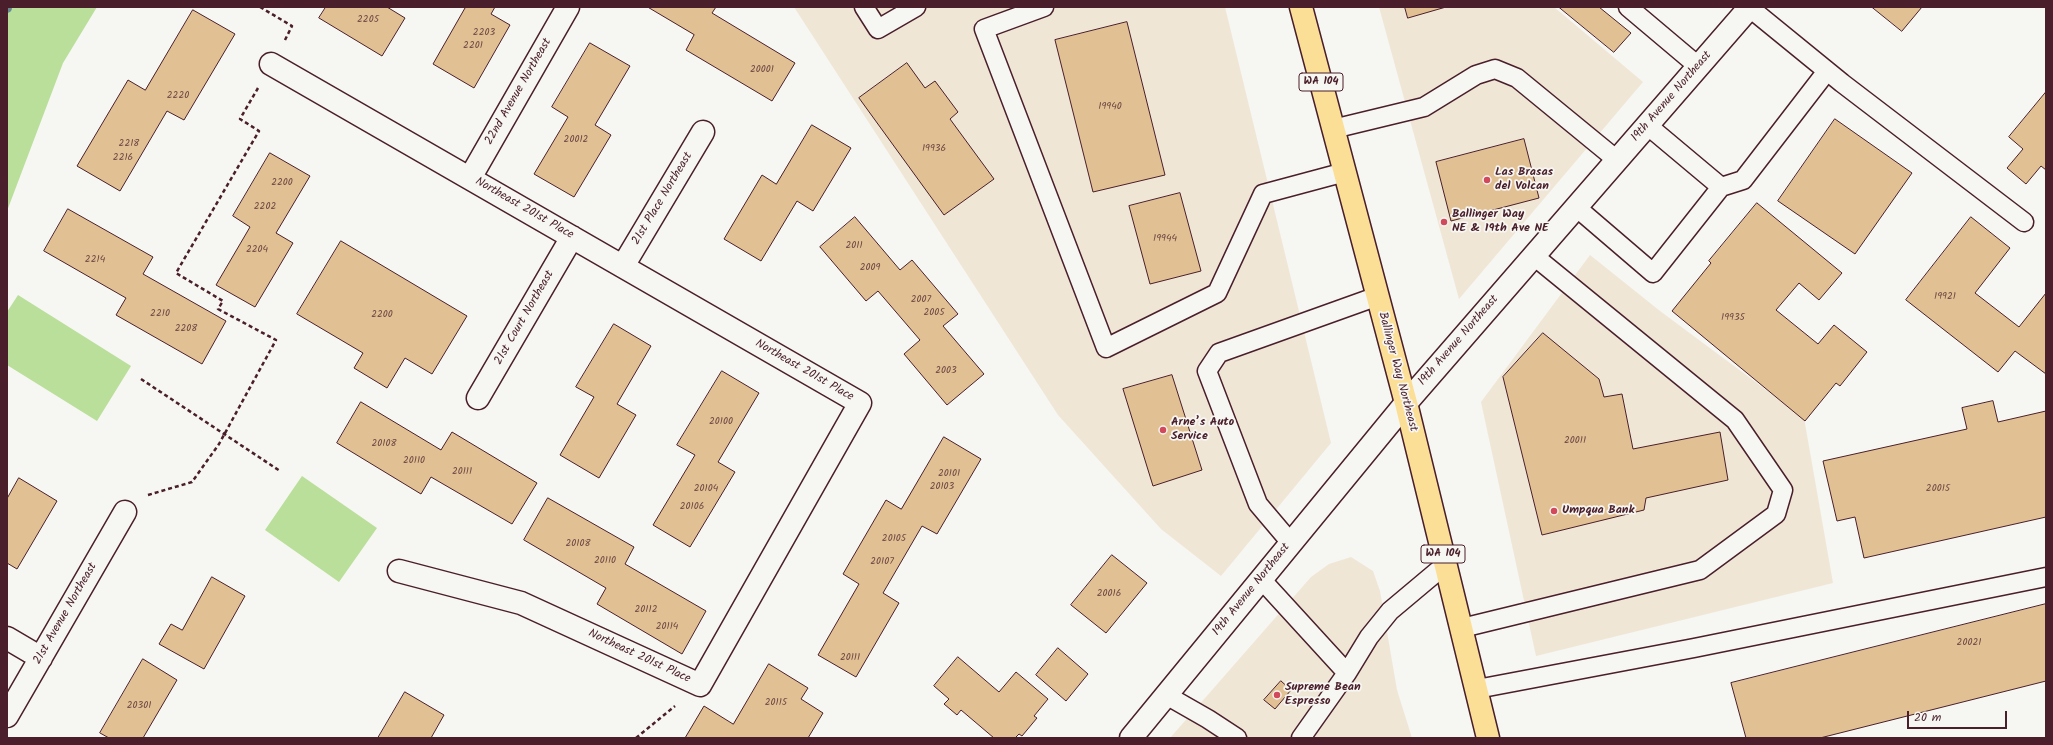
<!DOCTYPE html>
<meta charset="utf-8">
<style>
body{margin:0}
#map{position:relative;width:2053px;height:745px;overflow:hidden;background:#f6f6f2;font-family:Kalam,sans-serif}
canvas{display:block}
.frame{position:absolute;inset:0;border:8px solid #4a1f2b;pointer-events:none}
.scale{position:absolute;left:1907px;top:711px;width:100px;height:18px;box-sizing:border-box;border:2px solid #4a1f2b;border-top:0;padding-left:5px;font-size:12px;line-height:14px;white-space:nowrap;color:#4a1f2b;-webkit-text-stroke:3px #f6f6f2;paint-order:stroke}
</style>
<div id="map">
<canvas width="2053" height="745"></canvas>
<div class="frame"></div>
<div class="scale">20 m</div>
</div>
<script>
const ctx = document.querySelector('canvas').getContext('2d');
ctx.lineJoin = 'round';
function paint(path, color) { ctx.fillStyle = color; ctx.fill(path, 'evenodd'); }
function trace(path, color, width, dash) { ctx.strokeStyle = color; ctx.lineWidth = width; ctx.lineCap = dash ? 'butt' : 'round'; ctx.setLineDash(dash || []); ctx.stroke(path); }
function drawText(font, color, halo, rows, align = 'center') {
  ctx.font = font + ' Kalam,sans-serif'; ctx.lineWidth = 3.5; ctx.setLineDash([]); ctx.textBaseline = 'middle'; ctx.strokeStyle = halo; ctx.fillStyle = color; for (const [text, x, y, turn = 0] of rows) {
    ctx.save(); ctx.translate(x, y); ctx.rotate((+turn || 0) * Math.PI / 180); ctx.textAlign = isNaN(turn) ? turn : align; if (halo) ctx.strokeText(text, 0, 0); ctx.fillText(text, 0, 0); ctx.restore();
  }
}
const built = new Path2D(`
 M 794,7 L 1225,7 L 1331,443 L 1221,576 L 1161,529 L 1058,415 Z
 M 1379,7 L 1554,7 L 1643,82 L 1459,299 Z
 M 1590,255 L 1660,311 L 1804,418 L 1833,583 L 1536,656 L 1481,402 Z
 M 1351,557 L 1373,571 L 1380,591 L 1397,690 L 1412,738 L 1170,738 L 1311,577 L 1329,564 Z`);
const green = new Path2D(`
 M 7,7 L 97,7 L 63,63 L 7,211 Z
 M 18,295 L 131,366 L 97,421 L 7,365 L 7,312 Z
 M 302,476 L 377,528 L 339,582 L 265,530 Z`);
const stream = new Path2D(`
 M 7,8 L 7,7`);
const building = new Path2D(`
 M 326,7 L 387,7 L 405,18 L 382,56 L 319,18 Z
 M 463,7 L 495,7 L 491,14 L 510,25 L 474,88 L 433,64 L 465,8 Z
 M 648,7 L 716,7 L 712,13 L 795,63 L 772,101 L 686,50 L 694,35 Z
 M 1405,7 L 1446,7 L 1408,18 Z
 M 1559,7 L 1599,7 L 1631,33 L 1614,52 Z
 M 1872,7 L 1922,7 L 1902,31 Z
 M 193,10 L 235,34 L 184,120 L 167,111 L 120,191 L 77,166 L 128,80 L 145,90 Z
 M 1127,22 L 1165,175 L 1093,192 L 1055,40 Z
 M 590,43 L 630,66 L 595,125 L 611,135 L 574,197 L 534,174 L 568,117 L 552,107 Z
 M 907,63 L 925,88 L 935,81 L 958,112 L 950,119 L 994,179 L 944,215 L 859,98 Z
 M 2046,92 L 2046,170 L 2041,166 L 2026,184 L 2007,168 L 2023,149 L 2009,137 Z
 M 1835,119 L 1912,173 L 1855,254 L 1778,201 Z
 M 812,125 L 851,148 L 813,211 L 797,201 L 761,261 L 724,239 L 762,175 L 776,184 Z
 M 1524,139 L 1539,198 L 1451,221 L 1436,162 Z
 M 270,153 L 310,176 L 276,233 L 293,243 L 255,307 L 216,285 L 250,227 L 233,216 Z
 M 1180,193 L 1201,271 L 1150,284 L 1129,206 Z
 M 1757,203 L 1842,273 L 1819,300 L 1799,283 L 1776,310 L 1818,344 L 1834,325 L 1867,352 L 1840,386 L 1836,383 L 1805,421 L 1672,311 L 1711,263 L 1709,261 Z
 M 68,209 L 153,257 L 143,274 L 226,321 L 202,364 L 116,315 L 126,298 L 44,251 Z
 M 855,217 L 900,270 L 912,260 L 958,314 L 943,326 L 984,374 L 947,405 L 904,354 L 920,340 L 878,291 L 866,301 L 820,247 Z
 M 1971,217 L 2010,248 L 1975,293 L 2019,327 L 2046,293 L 2046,374 L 2015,351 L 1998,372 L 1906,300 Z
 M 341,241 L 467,316 L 432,374 L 405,358 L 387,388 L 354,368 L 363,353 L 297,314 Z
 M 614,324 L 651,346 L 617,404 L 636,415 L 599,478 L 560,455 L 594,397 L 576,387 Z
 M 1543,333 L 1599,379 L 1604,397 L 1622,394 L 1633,449 L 1720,432 L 1728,480 L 1646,498 L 1644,510 L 1542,535 L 1503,377 Z
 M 722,371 L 759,393 L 718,462 L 735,472 L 690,547 L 653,525 L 695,455 L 677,445 Z
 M 1172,375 L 1202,470 L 1153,486 L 1123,389 Z
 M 1993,401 L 1998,422 L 2046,411 L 2046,517 L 1864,558 L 1855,517 L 1837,521 L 1823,461 L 1967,429 L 1962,408 Z
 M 361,402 L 441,450 L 452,432 L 537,483 L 512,524 L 431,477 L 421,494 L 337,443 Z
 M 944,437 L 981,459 L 937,534 L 922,526 L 883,593 L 899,603 L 856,677 L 818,655 L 859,584 L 843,574 L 886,500 L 901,509 Z
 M 19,478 L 57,501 L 17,569 L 7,563 L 7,499 Z
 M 548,498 L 634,547 L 625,564 L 706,611 L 682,654 L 597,604 L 606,588 L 524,540 Z
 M 1112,555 L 1147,583 L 1106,633 L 1071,605 Z
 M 212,577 L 245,596 L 204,669 L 159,644 L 171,624 L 182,630 Z
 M 2046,604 L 2046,681 L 1820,738 L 1746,738 L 1731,683 Z
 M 1058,648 L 1088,674 L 1066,701 L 1036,675 Z
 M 958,657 L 999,692 L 1016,672 L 1048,699 L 1034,716 L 1037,718 L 1022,736 L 1019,734 L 1015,738 L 994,738 L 961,710 L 957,715 L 944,704 L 949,699 L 934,686 Z
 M 143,659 L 177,680 L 143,738 L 109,738 L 100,733 Z
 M 769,664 L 808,688 L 801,699 L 823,713 L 808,738 L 685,738 L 704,706 L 733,724 Z
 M 1281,681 L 1291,690 L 1275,709 L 1264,700 Z
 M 405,692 L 444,715 L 431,738 L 378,738 Z`);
const path = new Path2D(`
 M 260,7 L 292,26 L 285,40
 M 141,379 L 280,471
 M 148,495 L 192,482 L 219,444 L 276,340 L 218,309 L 223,301 L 176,273 L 259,131 L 240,119 L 258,88
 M 636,738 L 675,706`);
const lane = new Path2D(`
 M 864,7 L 878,29 L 916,7
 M 1044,7 L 984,29 L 1106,348 L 1217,293 L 1263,194 L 1345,172
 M 1628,7 L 1698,66
 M 1750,8 L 1842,83 L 2024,222
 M 1647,125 L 1721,187
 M 1333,129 L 1424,107 L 1476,75 L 1495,69 L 1517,78 L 1617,160
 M 1576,207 L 1653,273 L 1721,187 L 1743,180 L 1827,71
 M 1291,543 L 1258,504 L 1207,371 L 1219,353 L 1378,296
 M 1261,579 L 1347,673 L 1369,637 L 1390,611 L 1446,564
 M 1462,628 L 1700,570 L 1776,514 L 1783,490 L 1735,420 L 1534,256
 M 1477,689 L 1694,648 L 2046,577
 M 1166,695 L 1208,719 L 1237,738
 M 1301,738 L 1347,673`);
const street = new Path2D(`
 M 271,64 L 860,403 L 700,685 L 521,603 L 399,571
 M 470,178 L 568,7
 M 623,266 L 703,132
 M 478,398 L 572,237
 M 7,638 L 41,658
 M 7,716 L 125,512`);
const secondary = new Path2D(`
 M 1131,738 L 1406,403 L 1750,7`);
const primary = new Path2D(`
 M 1301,7 L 1406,403 L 1488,738`);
const markers = [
 [1487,180,4,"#d1495b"],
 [1444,222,4,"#d1495b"],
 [1163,430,4,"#d1495b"],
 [1554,511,4,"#d1495b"],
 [1277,695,4,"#d1495b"]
];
const numberNames = [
 ["2205",368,20],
 ["2203",484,33],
 ["2201",473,46],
 ["20001",762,70],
 ["2220",178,96],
 ["19940",1110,107],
 ["20012",576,140],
 ["2218",129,144],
 ["19936",934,149],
 ["2216",123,158],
 ["2200",282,183],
 ["2202",265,207],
 ["19944",1165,239],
 ["2011",854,246],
 ["2204",257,250],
 ["2214",95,260],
 ["2009",870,268],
 ["19921",1945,297],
 ["2007",921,300],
 ["2005",934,313],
 ["2210",160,314],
 ["2200",382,315],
 ["19935",1733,318],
 ["2208",186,329],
 ["2003",946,371],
 ["20100",721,422],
 ["20011",1575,441],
 ["20108",384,444],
 ["20110",414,461],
 ["20111",462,472],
 ["20101",949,474],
 ["20103",942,487],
 ["20104",706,489],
 ["20015",1938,489],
 ["20106",692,507],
 ["20105",894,539],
 ["20108",578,544],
 ["20110",605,561],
 ["20107",882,562],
 ["20016",1109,594],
 ["20112",646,610],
 ["20114",667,627],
 ["20021",1969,643],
 ["20111",850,658],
 ["20115",776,703],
 ["20301",139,706]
];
const shields = [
 [1321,82,44],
 [1443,554,44]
];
const shieldNames = [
 ["WA 104",1321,82],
 ["WA 104",1443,554]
];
const streetNames = [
 ["22nd Avenue Northeast",519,92,-60],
 ["19th Avenue Northeast",1672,97,-49],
 ["21st Place Northeast",663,199,-59],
 ["Northeast 201st Place",524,209,30],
 ["21st Court Northeast",525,318,-60],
 ["19th Avenue Northeast",1459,341,-49],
 ["Northeast 201st Place",804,371,30],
 ["Ballinger Way Northeast",1397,372,75],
 ["19th Avenue Northeast",1252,590,-51],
 ["21st Avenue Northeast",66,614,-60],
 ["Northeast 201st Place",639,657,25]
];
const poiNames = [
 ["Las Brasas",1495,173],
 ["del Volcan",1495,187],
 ["Ballinger Way",1452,215],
 ["NE & 19th Ave NE",1452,229],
 ["Arne’s Auto",1171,423],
 ["Service",1171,437],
 ["Umpqua Bank",1562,511],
 ["Supreme Bean",1285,688],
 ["Espresso",1285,702]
];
paint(built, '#f0e6d6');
paint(green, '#badf9a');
trace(stream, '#698992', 10);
paint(building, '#e1c193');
trace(building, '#4a1f2b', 1);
trace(lane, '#4a1f2b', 21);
trace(street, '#4a1f2b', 25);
trace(secondary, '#4a1f2b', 25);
trace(primary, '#4a1f2b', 25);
trace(path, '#4a1f2b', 2.5, [4, 3]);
trace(lane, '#f6f6f2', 18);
trace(street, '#f6f6f2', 22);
trace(secondary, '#f6f6f2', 22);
trace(primary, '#fbdf96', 22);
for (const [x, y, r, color] of markers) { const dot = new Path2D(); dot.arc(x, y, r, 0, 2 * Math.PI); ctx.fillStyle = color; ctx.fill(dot); trace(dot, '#f6f6f2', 1.5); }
drawText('10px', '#704845', null, numberNames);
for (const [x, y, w] of shields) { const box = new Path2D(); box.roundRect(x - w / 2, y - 9, w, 18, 3); ctx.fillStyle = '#f6f6f2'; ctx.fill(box); trace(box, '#4a1f2b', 1); }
drawText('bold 11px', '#4a1f2b', null, shieldNames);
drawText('12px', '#4a1f2b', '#f6f6f2', streetNames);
drawText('bold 12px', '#4a1f2b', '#f6f6f2', poiNames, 'left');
</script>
